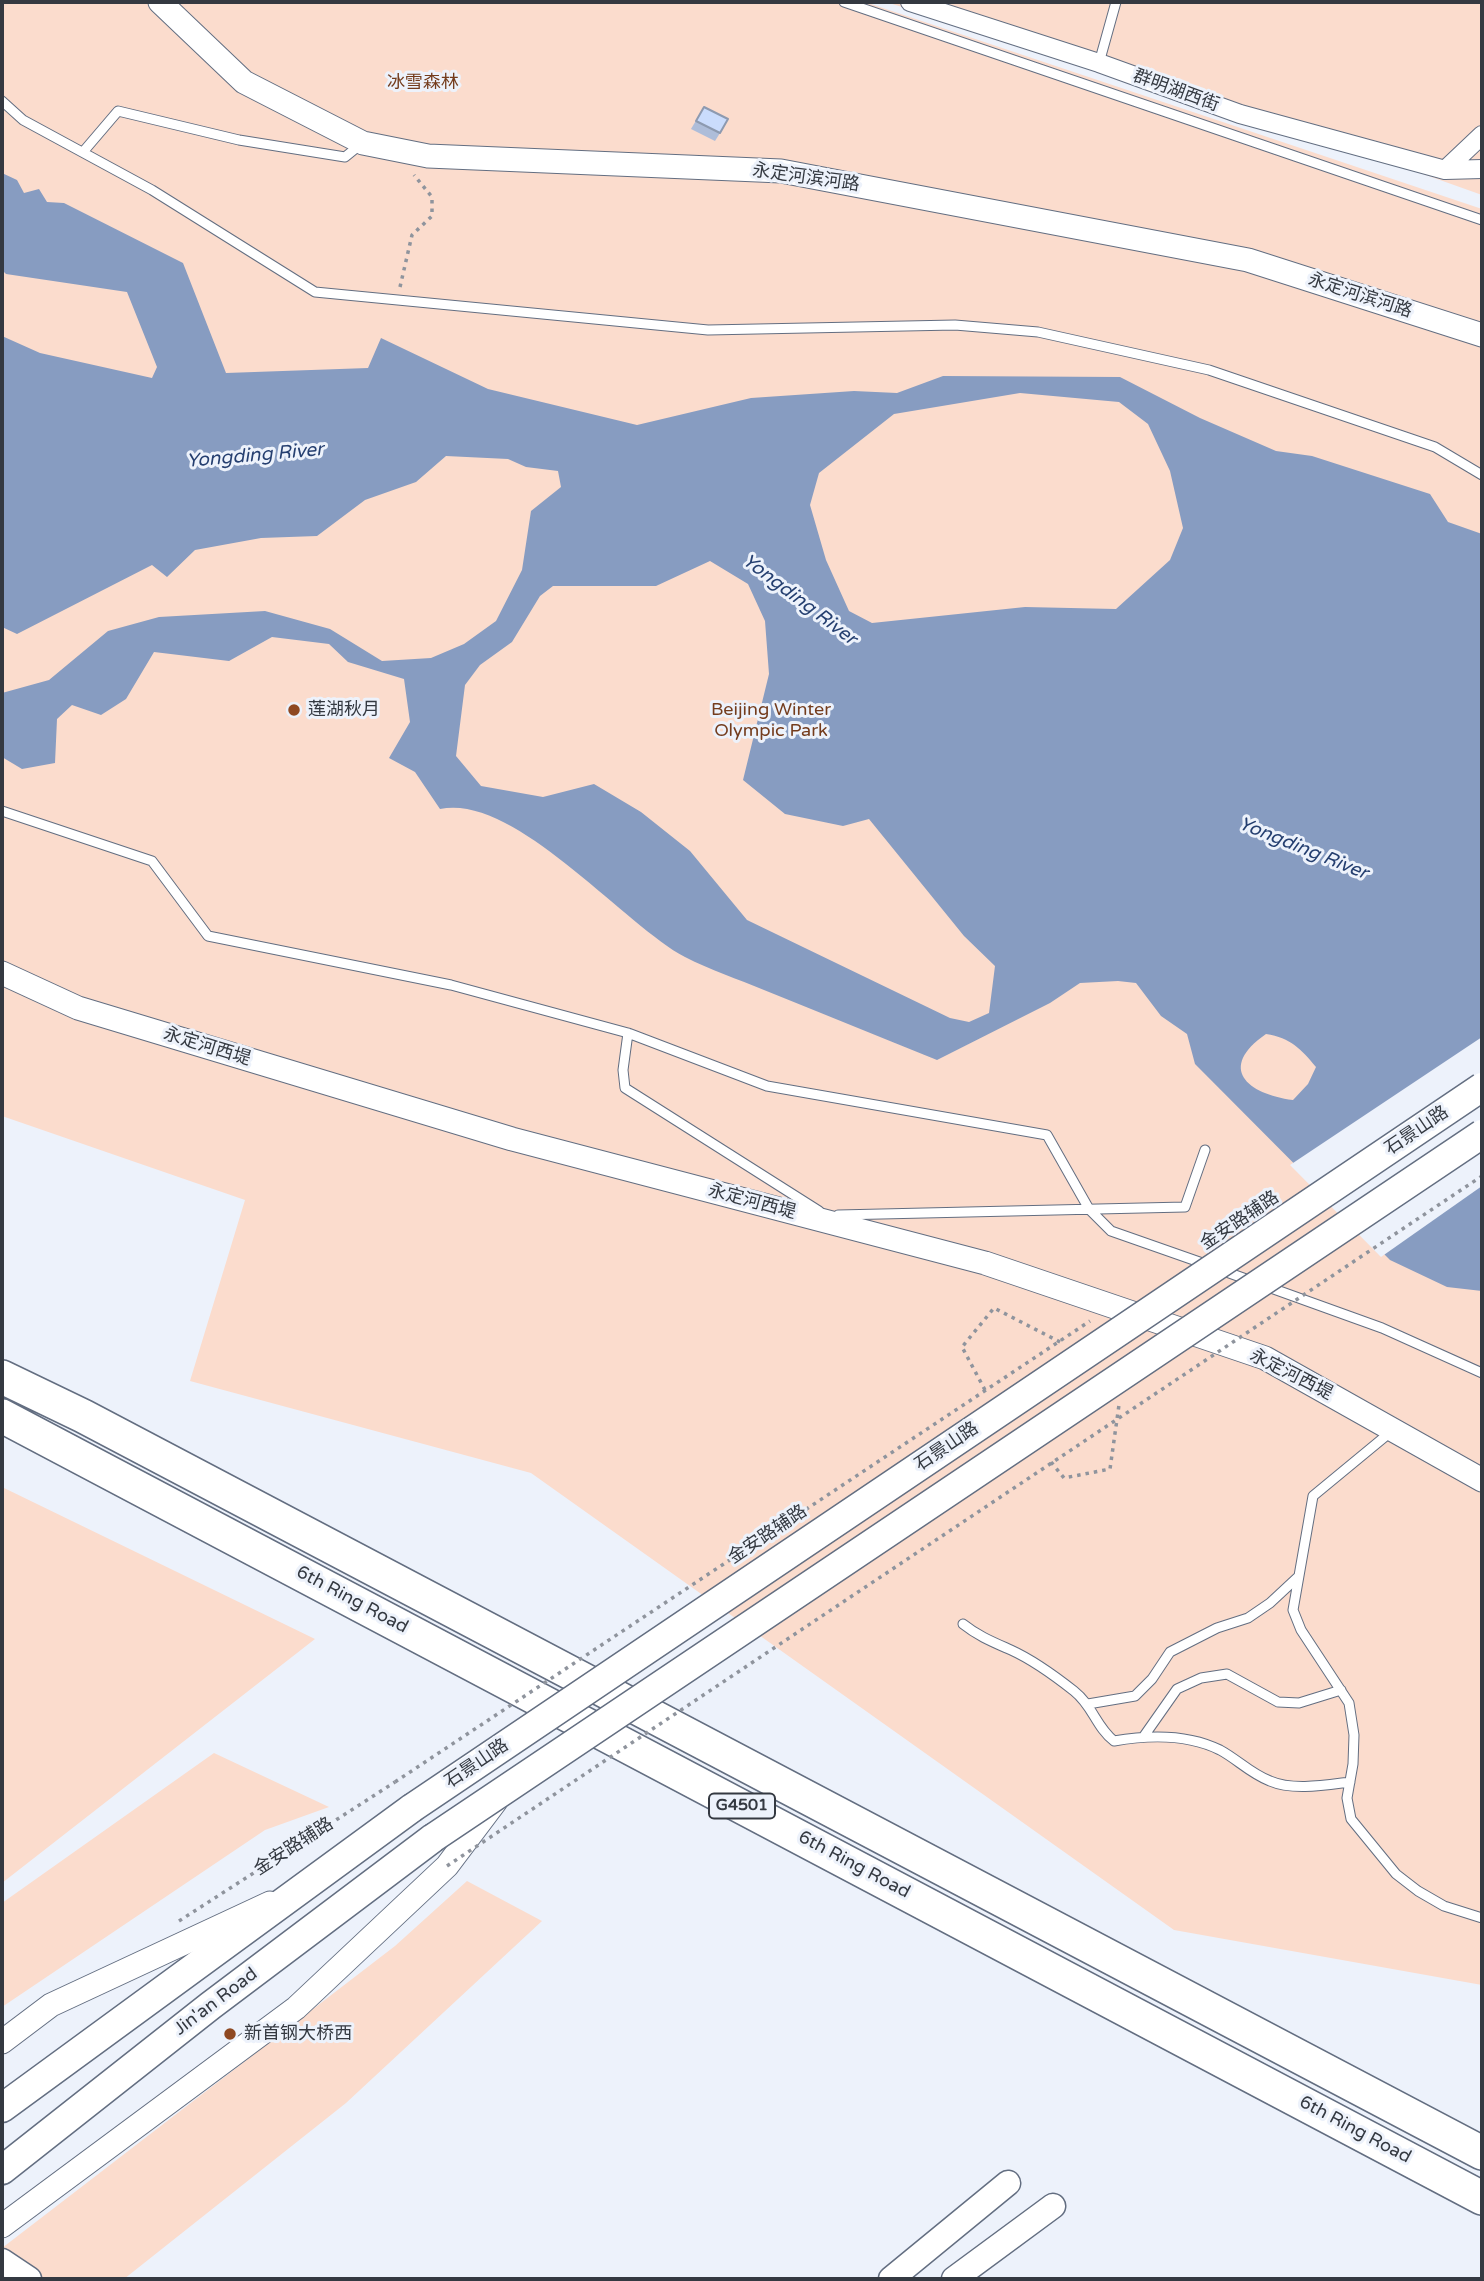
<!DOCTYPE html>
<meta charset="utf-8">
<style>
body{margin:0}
#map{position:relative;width:1484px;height:2281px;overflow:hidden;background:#edf2fb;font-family:"Varela Round",sans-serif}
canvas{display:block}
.frame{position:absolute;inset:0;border:4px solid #343941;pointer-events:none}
</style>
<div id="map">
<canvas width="1484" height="2281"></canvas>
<div class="frame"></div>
</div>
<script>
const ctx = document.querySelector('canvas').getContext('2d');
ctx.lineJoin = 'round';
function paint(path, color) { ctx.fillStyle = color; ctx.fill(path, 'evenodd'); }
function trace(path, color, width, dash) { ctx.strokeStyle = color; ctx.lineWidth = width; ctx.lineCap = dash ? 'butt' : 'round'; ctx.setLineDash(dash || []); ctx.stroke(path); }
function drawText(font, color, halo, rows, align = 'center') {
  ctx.font = font + ' "Varela Round","Noto Sans SC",sans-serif'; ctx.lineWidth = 6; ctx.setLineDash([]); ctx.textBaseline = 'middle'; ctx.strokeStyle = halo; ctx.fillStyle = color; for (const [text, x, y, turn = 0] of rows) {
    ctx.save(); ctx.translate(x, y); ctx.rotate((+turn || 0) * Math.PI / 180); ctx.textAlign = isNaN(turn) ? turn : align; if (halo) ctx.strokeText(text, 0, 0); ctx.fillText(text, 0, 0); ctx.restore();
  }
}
const green = new Path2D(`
 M 2,2 L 865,2 L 1482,209 L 1482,1985 L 1174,1930 L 531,1473 L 190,1381 L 245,1200 L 2,1116 Z
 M 886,2 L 1482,2 L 1482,195 L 1353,149 Z
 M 2,1487 L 315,1639 L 2,1883 Z
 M 214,1753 L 329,1807 L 265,1830 L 2,2007 L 2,1903 Z
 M 467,1881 L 542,1921 L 346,2103 L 124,2279 L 2,2279 L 2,2248 L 395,1946 Z`);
const water = new Path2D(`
 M 2,173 L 17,180 L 24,193 L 39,189 L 47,202 L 64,203 L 183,263 L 226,373 L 368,368 L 381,338 L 488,389 L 637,425 L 751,398 L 854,391 L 897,393 L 943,376 L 1120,377 L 1200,418 L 1276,451 L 1312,456 L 1430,494 L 1448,522 L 1482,534 L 1482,1291 L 1447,1287 L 1390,1260 L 1195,1064 L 1187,1034 L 1161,1016 L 1136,983 L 1118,981 L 1080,983 L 1050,1003 L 937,1060 C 879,1037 822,1013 764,990 C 738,979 710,970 685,957 C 622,923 514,793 440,809 L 415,772 L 389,758 L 410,722 L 404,679 L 348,662 L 329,644 L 272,637 L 229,661 L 154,652 L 126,699 L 101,715 L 72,705 L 57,719 L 55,763 L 22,769 L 2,757 L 2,693 L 49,680 L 108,631 L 159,617 L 265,611 L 330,629 L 382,661 L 431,658 L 464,644 L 496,621 L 522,570 L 531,511 L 561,487 L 558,471 L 526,467 L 508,459 L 446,456 L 416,482 L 365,500 L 317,536 L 261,538 L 195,550 L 167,577 L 152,565 L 17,634 L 2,627 L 2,336 L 40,353 L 152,378 L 157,367 L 127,292 L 6,274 L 2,270 ZM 1020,393 L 1119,402 L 1148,424 L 1170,471 L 1183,528 L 1170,560 L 1116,609 L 1025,607 L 872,623 L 849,611 L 826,560 L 810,505 L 819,473 L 894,414 ZM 710,561 L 748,584 L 765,621 L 769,674 L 743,780 L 785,814 L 843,826 L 869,819 L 964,936 L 995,966 L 989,1013 L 969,1022 L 950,1018 L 747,920 L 690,851 L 641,812 L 594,784 L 543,797 L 481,786 L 456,756 L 465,685 L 480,665 L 512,642 L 540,596 L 553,586 L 656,586 ZM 1266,1034 C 1291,1038 1301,1049 1316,1067 L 1308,1084 L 1293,1100 C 1247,1094 1217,1068 1266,1034 Z`);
const pier = new Path2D(`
 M 1482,1037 L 1482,1186 L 1381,1257 L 1290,1165 Z`);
const path = new Path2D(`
 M 400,287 L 412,235 L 432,216 L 432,197 L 414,175
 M 985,1390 L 962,1347 L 994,1308 L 1062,1343
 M 1051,1462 L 1064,1478 L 1110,1469 L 1119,1405
 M 179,1921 L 395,1782`);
const service = new Path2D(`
 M 844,2 L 1482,220
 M 1099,63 L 1116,2
 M 2,101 L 23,120 L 152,190 L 315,292 L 708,330 L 955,325 L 1038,332 L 1209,370 L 1435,447 L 1482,475
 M 83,152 L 118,111 L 239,140 L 345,157 L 361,144
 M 2,811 L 152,861 L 208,936 L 451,985 L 628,1033 L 767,1086 L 1047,1135 L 1089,1209 L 1111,1231 L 1208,1265
 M 628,1033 L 623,1070 L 625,1088 L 819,1211
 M 838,1215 L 1185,1207 L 1205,1150
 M 1221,1270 L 1382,1328 L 1482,1373
 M 1393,1430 L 1313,1496 L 1293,1610 L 1301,1630 L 1349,1703 L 1354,1735 L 1353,1764 L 1347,1798 L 1351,1819 L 1396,1874 L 1418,1891 L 1444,1906 L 1482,1918
 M 963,1624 C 978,1636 993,1642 1011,1650 C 1033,1660 1055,1676 1074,1691 C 1093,1706 1096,1727 1114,1741 C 1148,1735 1188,1734 1220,1750 C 1237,1759 1251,1774 1270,1781 C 1293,1791 1326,1785 1350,1782
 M 1088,1704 L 1135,1696 L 1152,1679 L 1170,1652 L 1217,1628 L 1248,1618 L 1270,1603 L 1299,1576
 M 1144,1736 L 1177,1689 L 1201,1678 L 1227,1674 L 1278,1702 L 1299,1703 L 1341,1690`);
const minor = new Path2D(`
 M 910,2 L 1099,63 L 1240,114 L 1445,170 L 1482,169
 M 1445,170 L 1482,135`);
const tertiary = new Path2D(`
 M 160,2 L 244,82 L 363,143 L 428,156 L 781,171 L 1248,260 L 1482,335
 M 2,973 L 78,1008 L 512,1139 L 985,1263 L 1265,1358 L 1482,1480
 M 2,2042 L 51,2005 L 270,1903
 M 2,2226 L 296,2008 L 447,1866 L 496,1801`);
const secondary = new Path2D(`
 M 2,2261 L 29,2279
 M 891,2279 L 1008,2183
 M 954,2279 L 1053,2206`);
const primary = new Path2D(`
 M 2,2108 L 412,1808
 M 2,2170 L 210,2006 L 433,1838`);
const motorway = new Path2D(`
 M 2,1377 L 83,1416 L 1482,2153
 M 2,1416 L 1482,2198`);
const pathBridge = new Path2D(`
 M 395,1782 L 1090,1321
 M 447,1866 L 1482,1176`);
const primaryBridge = new Path2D(`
 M 412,1808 L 1482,1087
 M 433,1838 L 1482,1134`);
const wall = new Path2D(`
 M 704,107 L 720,133 L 715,141 L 691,129 Z`);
const building = new Path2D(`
 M 704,107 L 728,119 L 720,133 L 696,121 Z`);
const markers = [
 [294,710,7,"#8e4821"],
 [230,2034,7,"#8e4821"]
];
const shields = [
 [742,1806,66]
];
const shieldNames = [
 ["G4501",742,1806]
];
const parkNames = [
 ["冰雪森林",423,83],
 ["Beijing Winter",771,710],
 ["Olympic Park",771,731]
];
const streetNames = [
 ["群明湖西街",1176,91,20],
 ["永定河滨河路",806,178,8],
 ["永定河滨河路",1360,296,18],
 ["永定河西堤",207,1047,17],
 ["石景山路",1417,1131,-34],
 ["永定河西堤",752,1202,15],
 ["金安路辅路",1240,1221,-34],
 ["永定河西堤",1291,1375,27],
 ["石景山路",947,1447,-34],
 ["金安路辅路",768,1535,-34],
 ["6th Ring Road",352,1600,28],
 ["石景山路",477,1764,-34],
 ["金安路辅路",294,1847,-33],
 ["6th Ring Road",854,1865,28],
 ["Jin'an Road",216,2002,-37],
 ["6th Ring Road",1355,2130,28]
];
const poiNames = [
 ["莲湖秋月",308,710],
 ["新首钢大桥西",244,2034]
];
const waterNames = [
 ["Yongding River",255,456,-5],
 ["Yongding River",799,600,37],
 ["Yongding River",1303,849,22]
];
paint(green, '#fbdccd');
paint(water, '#879cc1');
paint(pier, '#edf2fb');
trace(service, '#636e81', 11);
trace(minor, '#636e81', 20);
trace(tertiary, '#636e81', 25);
trace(secondary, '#636e81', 27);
trace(primary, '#636e81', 31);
trace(motorway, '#636e81', 36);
trace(path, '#8f949d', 3.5, [3.5, 5]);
trace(service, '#fff', 9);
trace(minor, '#fff', 18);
trace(tertiary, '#fff', 23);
trace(secondary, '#fff', 24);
trace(primary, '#fff', 28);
trace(motorway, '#fff', 33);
trace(primaryBridge, '#636e81', 31, []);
trace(pathBridge, '#8f949d', 3.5, [3.5, 5]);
trace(primaryBridge, '#fff', 28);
paint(wall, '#aebdd9');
paint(building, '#cadcfc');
trace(building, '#8d9ab0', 2);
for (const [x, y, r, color] of markers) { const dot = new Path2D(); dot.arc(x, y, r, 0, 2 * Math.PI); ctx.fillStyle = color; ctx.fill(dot); trace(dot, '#edf2fb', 2.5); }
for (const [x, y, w] of shields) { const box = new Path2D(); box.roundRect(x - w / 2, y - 12.5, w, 25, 5); ctx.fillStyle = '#edf2fb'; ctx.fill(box); trace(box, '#343941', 2); }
drawText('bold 16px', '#343941', null, shieldNames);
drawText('18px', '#743c1d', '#edf2fb', parkNames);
drawText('18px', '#343941', '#edf2fb', streetNames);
drawText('18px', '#343941', '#edf2fb', poiNames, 'left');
drawText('italic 19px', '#253f70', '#edf2fb', waterNames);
</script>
